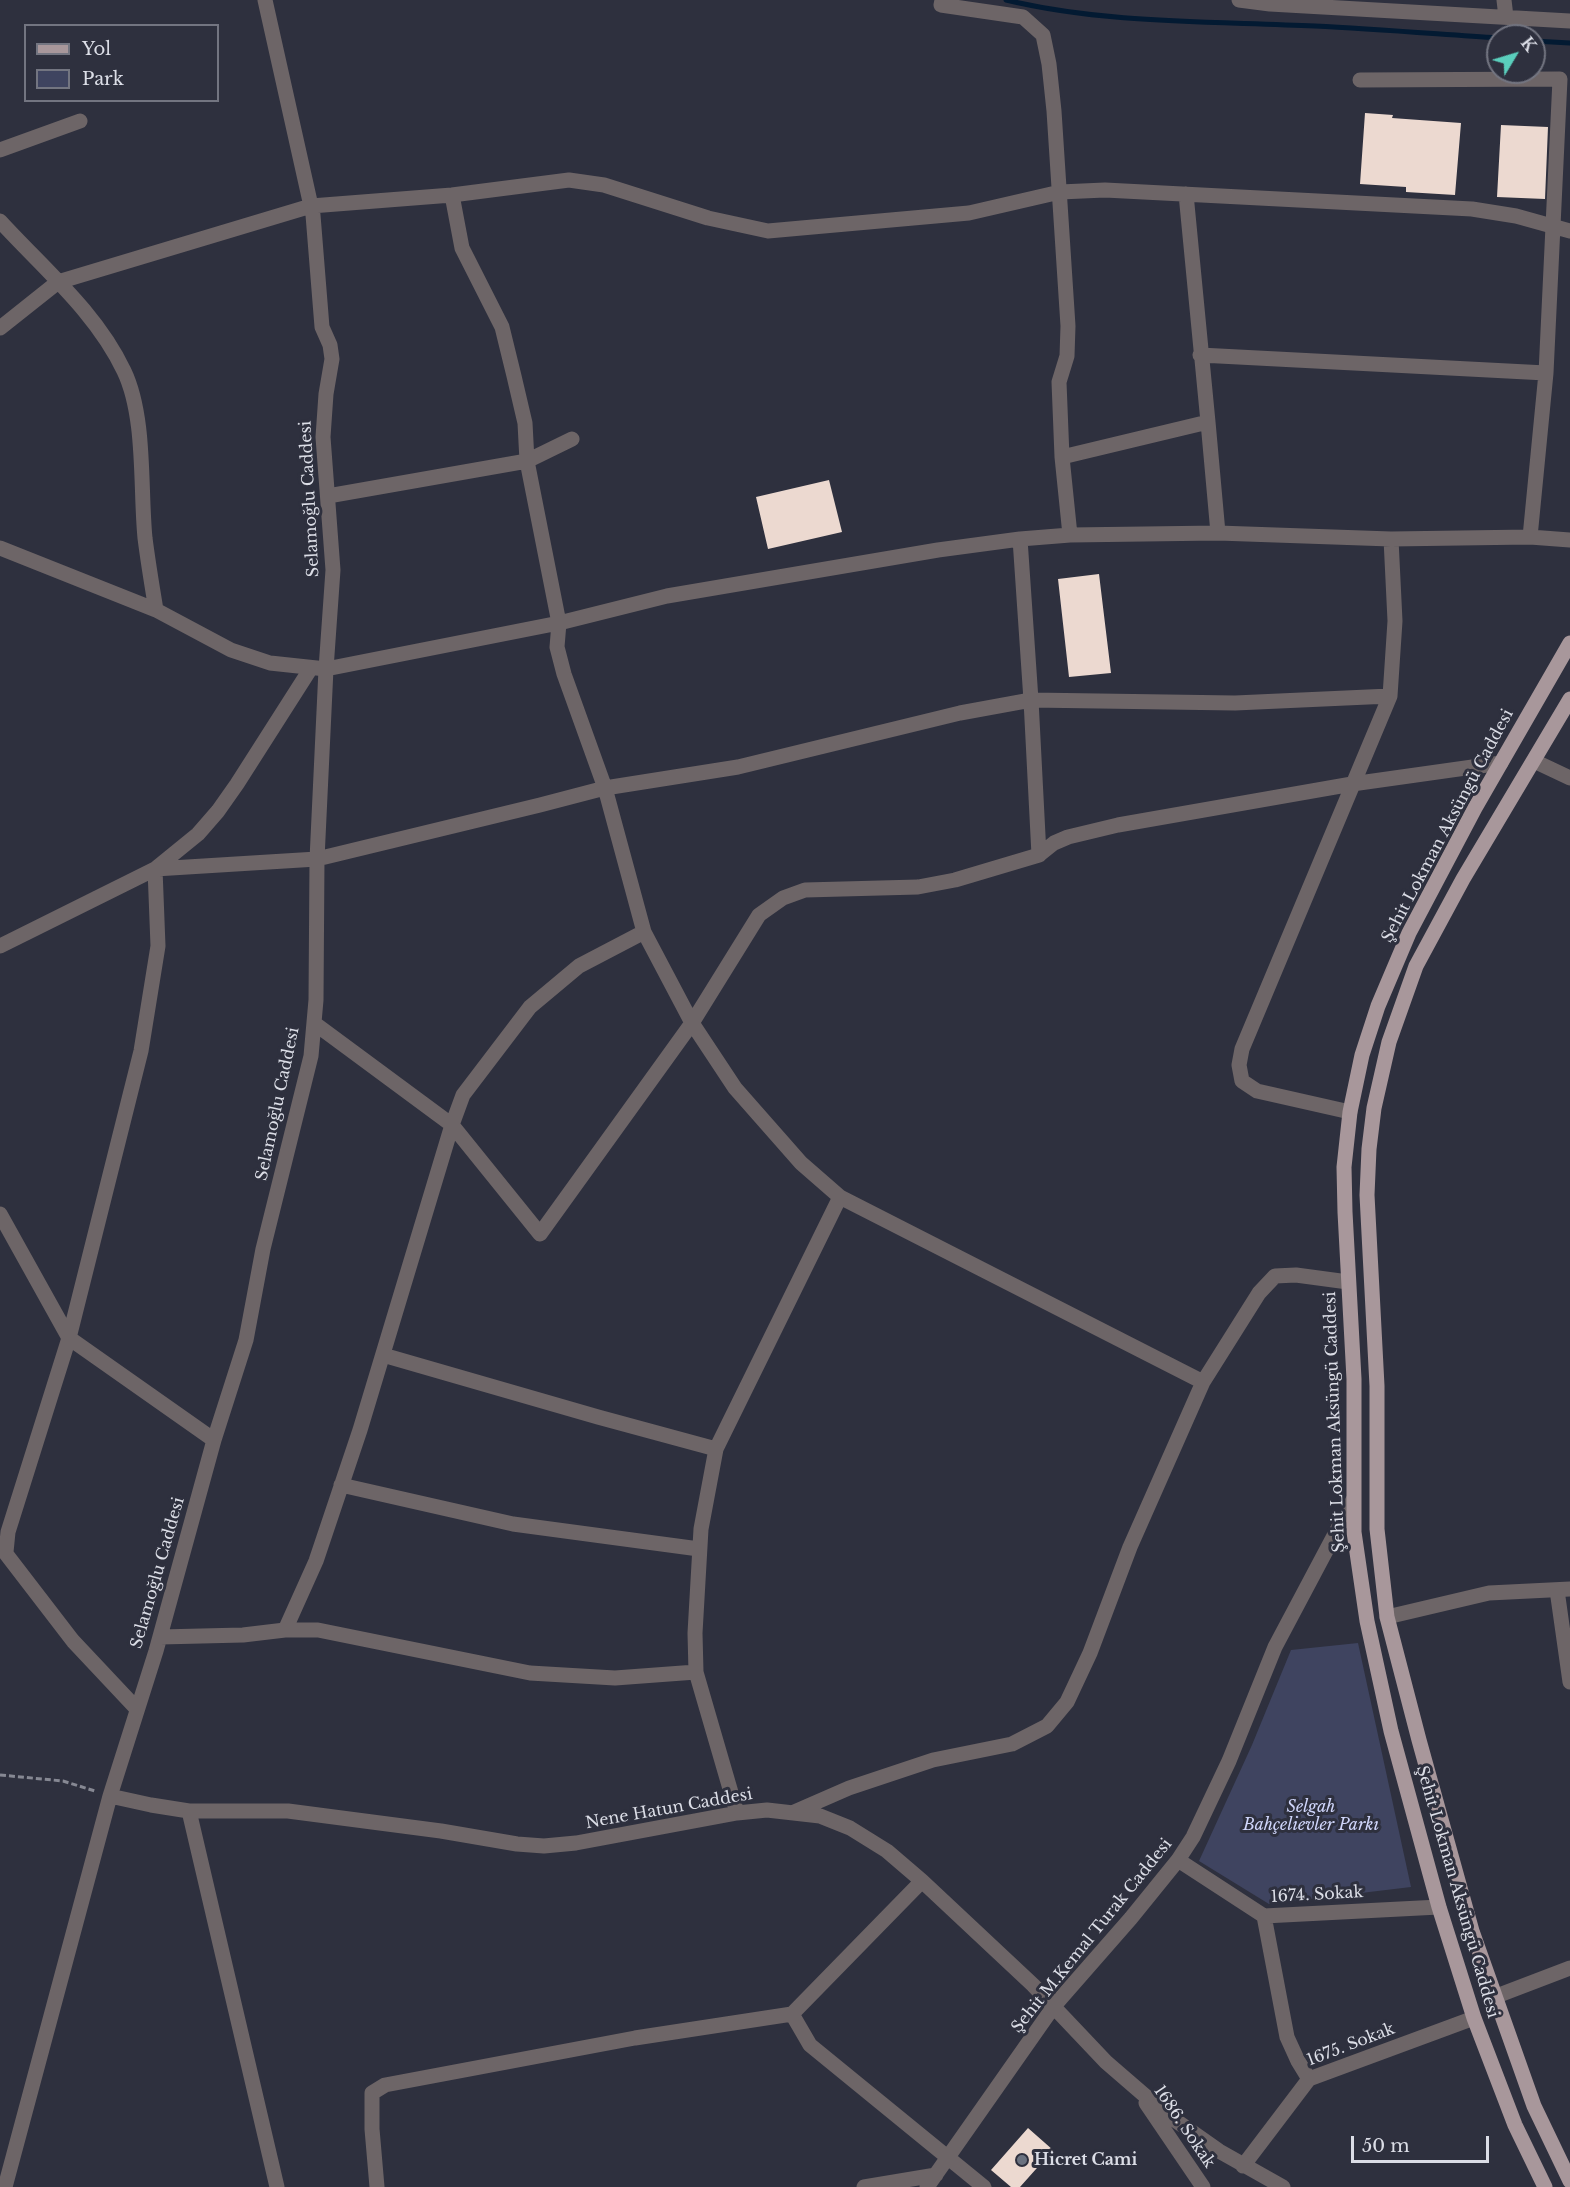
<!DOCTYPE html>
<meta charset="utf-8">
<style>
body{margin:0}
#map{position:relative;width:1570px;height:2187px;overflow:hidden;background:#2e303e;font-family:"Libre Baskerville",serif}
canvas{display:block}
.legend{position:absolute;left:24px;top:24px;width:195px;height:78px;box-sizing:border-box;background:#2e303e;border:2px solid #737581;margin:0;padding:8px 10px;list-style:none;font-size:18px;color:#dbdde6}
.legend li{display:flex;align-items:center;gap:12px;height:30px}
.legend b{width:30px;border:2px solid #737581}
.north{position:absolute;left:1486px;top:24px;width:60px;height:60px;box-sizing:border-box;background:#2e303e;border:2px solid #737581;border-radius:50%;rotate:52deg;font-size:16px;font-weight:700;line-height:24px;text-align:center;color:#dbdde6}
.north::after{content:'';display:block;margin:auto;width:21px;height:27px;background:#5acebc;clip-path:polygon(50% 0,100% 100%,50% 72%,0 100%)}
.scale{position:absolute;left:1351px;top:2136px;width:138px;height:27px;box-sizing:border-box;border:3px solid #dbdde6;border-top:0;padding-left:8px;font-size:18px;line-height:21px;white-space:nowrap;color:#dbdde6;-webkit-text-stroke:4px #2e303e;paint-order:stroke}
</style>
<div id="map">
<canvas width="1570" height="2187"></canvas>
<ul class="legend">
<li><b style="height:8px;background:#a8979b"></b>Yol</li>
<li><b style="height:16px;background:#3f4460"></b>Park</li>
</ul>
<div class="north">K</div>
<div class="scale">50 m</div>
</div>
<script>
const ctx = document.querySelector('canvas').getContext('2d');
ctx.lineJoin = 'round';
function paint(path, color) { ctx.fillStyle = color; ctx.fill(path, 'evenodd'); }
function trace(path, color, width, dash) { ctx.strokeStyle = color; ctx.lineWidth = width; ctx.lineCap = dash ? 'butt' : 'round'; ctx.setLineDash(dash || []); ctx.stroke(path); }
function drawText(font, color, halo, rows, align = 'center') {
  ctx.font = font + ' "Libre Baskerville",serif'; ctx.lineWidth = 6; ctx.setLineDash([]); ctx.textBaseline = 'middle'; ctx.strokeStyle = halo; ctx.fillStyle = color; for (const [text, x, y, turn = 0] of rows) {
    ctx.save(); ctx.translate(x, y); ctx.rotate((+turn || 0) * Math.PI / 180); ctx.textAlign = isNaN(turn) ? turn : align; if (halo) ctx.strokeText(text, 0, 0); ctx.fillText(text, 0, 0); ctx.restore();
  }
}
const green = new Path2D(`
 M 1358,1643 L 1411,1887 L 1269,1904 L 1199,1861 L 1252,1745 L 1291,1650 Z`);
const stream = new Path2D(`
 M 1006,0 C 1106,24 1212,21 1315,26 C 1376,29 1437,34 1498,38
 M 1534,41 L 1570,43`);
const building = new Path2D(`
 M 1365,113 L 1393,115 L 1392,118 L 1461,123 L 1455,195 L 1406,192 L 1406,187 L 1360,184 Z
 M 1501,125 L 1548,127 L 1545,199 L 1497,197 Z
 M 829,480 L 842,532 L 768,549 L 756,497 Z
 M 1099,574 L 1111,673 L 1069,677 L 1058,579 Z
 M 1028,2128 L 1053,2150 L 1020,2187 L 1011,2187 L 991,2170 Z`);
const path = new Path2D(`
 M 0,1775 L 63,1781 L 95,1791`);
const minor = new Path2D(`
 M 942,0 L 941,5 L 1023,17 L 1043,35 L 1049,64 L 1054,111 L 1068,326 L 1067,356 L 1059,382 L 1062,457 L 1070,535
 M 1239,0 L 1270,4 L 1570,21
 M 1504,0 L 1506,17
 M 1360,80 L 1560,79 L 1546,373 L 1530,537
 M 0,150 L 80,121
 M 452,195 L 462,248 L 502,327 L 514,376 L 525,423 L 527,461 L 559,623 L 557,647 L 564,674 L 605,788 L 644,932 L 692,1023 L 735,1088 L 801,1163 L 840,1197 L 1203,1382
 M 0,221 C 44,269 96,312 124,371 C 146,417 140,488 145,538 C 148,562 152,586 156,610
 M 0,328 L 58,282 L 311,206 L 452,195 L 569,180 L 604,185 L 708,218 L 768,231 L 969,213 L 1060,192 L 1105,190 L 1472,209 L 1516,216 L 1570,231
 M 1200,355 L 1546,373
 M 1208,422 L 1218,533
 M 1062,457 L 1208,422 L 1186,194
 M 328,496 L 527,461 L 572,439
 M 0,548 L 156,610 L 231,650 L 270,663 L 326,669 L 559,623 L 667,596 L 938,550 L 1020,539 L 1070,535 L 1218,533 L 1391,539 L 1530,537 L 1570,540
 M 1534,761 L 1570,778
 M 1039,855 L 1054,843 L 1068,837 L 1118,825 L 1352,784 L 1501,763
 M 0,946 L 155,869 L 198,834 L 218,811 L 237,784 L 311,668
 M 314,1023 L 452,1125 L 540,1234 L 692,1023 L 759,915 L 783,898 L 805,890 L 918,887 L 955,880 L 1039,855 L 1031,700 L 1020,539
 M 1350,1112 L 1257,1091 L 1242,1081 L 1239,1065 L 1242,1049 L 1390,696 L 1395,621 L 1391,539
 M 0,1214 L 69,1338 L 214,1440
 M 383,1355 L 598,1417 L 716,1449
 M 341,1485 L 513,1524 L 699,1549
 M 0,1546 L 73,1641 L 136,1708
 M 6,1552 L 8,1532 L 69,1338 L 141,1051 L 158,946 L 155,869 L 317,859 L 540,805 L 605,788 L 738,767 L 960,713 L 1031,700 L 1235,703 L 1390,696
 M 1557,1590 L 1570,1682
 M 1387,1617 L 1489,1593 L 1570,1589
 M 285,1630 L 316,1561 L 360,1430 L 452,1125 L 463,1095 L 530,1007 L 579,966 L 644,932
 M 160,1637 L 243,1635 L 285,1630 L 318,1630 L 530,1673 L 615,1678 L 696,1672
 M 110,1796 L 151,1805 L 189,1811 L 288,1811 L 441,1831 L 517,1844 L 544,1846 L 576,1843 L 737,1813 L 767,1810 L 820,1816 L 850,1828 L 887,1851 L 922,1881 L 1033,1985 L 1106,2062 L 1165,2113 L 1219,2151 L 1283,2187
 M 189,1811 L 277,2187
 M 794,1812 L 849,1788 L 933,1760 L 1012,1744 L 1047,1726 L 1067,1702 L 1090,1653 L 1130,1547 L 1203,1382 L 1259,1293 L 1275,1276 L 1296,1275 L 1348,1282
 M 737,1813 L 696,1672 L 695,1633 L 701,1529 L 716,1449 L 840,1197
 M 1178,1860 L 1264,1916 L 1439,1907
 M 1264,1916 L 1287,2037 L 1298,2061 L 1309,2079
 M 1494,1997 L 1570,1968
 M 792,2014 L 810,2045 L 984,2187
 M 1146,2103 L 1203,2187
 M 1243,2166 L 1309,2079 L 1474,2018
 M 5,2187 L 110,1796 L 156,1651 L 214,1440 L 246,1340 L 263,1249 L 311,1056 L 316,1000 L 317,859 L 326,669 L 333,570 L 323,437 L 326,394 L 332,359 L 330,345 L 322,327 L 313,215 L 265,0
 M 377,2187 L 372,2129 L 372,2093 L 385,2085 L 635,2038 L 792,2014 L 922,1881
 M 864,2187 L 936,2175
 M 927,2187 L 1054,2006 L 1131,1918 L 1178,1860 L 1193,1837 L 1229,1761 L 1275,1647 L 1353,1500`);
const major = new Path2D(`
 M 1570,699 L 1463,879 L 1416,966 L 1389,1042 L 1374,1108 L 1369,1149 L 1367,1195 L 1377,1386 L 1377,1529 L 1387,1617 L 1419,1740 L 1472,1931 L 1534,2106 L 1570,2181
 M 1545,2187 L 1515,2125 L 1474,2018 L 1439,1907 L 1391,1731 L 1367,1621 L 1354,1532 L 1354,1379 L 1345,1212 L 1344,1167 L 1350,1112 L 1362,1055 L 1378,1006 L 1409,933 L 1475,808 L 1570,643`);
const markers = [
 [1022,2160,6,"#6b7280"]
];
const streetNames = [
 ["Selamoğlu Caddesi",310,499,-93],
 ["Şehit Lokman Aksüngü Caddesi",1448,826,-62],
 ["Selamoğlu Caddesi",278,1104,-78],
 ["Şehit Lokman Aksüngü Caddesi",1335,1422,-92],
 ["Selamoğlu Caddesi",158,1573,-74],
 ["Nene Hatun Caddesi",669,1809,-10],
 ["Şehit Lokman Aksüngü Caddesi",1457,1892,74],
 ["1674. Sokak",1317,1895,-3],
 ["Şehit M.Kemal Turak Caddesi",1092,1936,-51],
 ["1675. Sokak",1351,2045,-21],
 ["1686. Sokak",1184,2127,56]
];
const parkNames = [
 ["Selgah",1311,1807],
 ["Bahçelievler Parkı",1311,1825]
];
const poiNames = [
 ["Hicret Cami",1034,2160]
];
paint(green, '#3f4460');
trace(stream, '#031a32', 5);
paint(building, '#ecd9d0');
trace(path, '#868893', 3, [6, 3]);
trace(minor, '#6d6567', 15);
trace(major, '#a8979b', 15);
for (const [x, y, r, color] of markers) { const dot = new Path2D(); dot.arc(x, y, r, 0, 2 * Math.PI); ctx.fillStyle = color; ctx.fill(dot); trace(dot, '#2e303e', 2); }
drawText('16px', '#dbdde6', '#2e303e', streetNames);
drawText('italic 16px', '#d0d6fb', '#2e303e', parkNames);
drawText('bold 16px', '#dbdde6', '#2e303e', poiNames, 'left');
</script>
